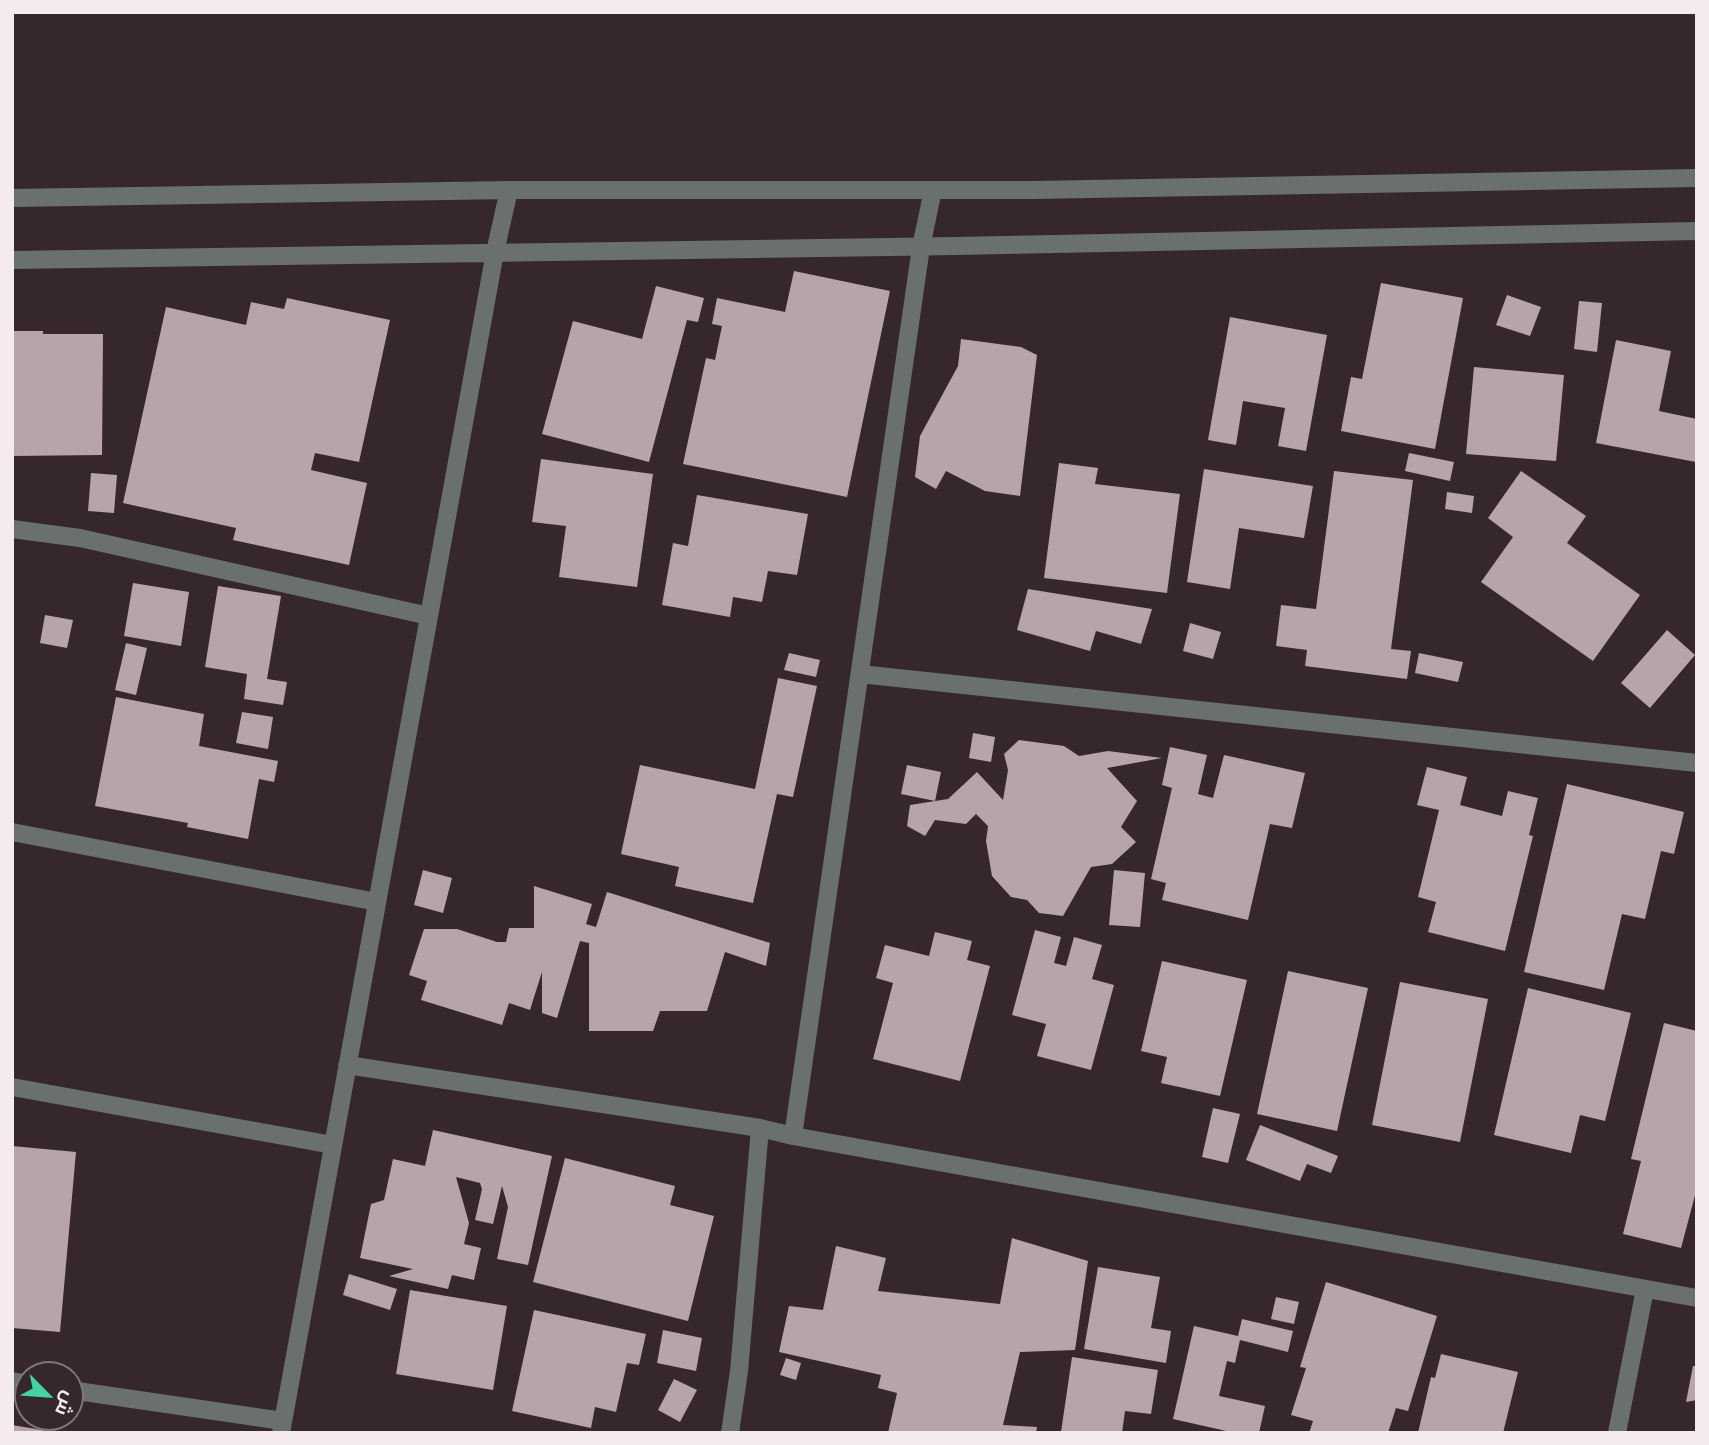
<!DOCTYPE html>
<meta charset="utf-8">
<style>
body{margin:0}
#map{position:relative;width:1709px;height:1445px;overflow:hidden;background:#36272c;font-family:"Archivo Narrow",Cairo,sans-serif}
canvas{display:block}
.frame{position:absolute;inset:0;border:14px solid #f5ebee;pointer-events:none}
.north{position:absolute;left:14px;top:1361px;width:70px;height:70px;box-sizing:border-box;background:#36272c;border:2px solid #82757a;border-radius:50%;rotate:115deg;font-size:19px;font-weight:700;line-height:28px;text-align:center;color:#f5ebee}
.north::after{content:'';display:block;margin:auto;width:24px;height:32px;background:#42d4a1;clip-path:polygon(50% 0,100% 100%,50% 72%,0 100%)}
</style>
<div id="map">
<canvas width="1709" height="1445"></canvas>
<div class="frame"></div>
<div class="north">ش</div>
</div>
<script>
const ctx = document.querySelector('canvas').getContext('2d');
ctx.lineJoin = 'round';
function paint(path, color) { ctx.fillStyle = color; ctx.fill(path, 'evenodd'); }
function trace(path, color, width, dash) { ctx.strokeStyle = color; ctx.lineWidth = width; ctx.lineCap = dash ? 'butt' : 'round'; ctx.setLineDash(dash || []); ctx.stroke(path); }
const building = new Path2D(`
 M 794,271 L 890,291 L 847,497 L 683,464 L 706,358 L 715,360 L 722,326 L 712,324 L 717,298 L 785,312 Z
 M 1381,283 L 1463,298 L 1435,449 L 1341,431 L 1351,377 L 1362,379 Z
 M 656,286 L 704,298 L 698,322 L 687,320 L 649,462 L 542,434 L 573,321 L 642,339 Z
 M 1507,295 L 1541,307 L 1530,336 L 1496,325 Z
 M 287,298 L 390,320 L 359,462 L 315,453 L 311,470 L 367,483 L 349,565 L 233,540 L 236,528 L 123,503 L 166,307 L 246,325 L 251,302 L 284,309 Z
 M 1579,301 L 1602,303 L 1597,352 L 1574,349 Z
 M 1230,317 L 1327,335 L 1306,451 L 1278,446 L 1285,408 L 1243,401 L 1236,445 L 1208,440 Z
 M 12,331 L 43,331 L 43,334 L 103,334 L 102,455 L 12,456 Z
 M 961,339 L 1021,347 L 1037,355 L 1020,496 L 985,491 L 946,471 L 936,489 L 915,477 L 920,436 L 958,366 Z
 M 1616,340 L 1671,351 L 1659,411 L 1697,419 L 1696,462 L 1596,443 Z
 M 1474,367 L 1564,375 L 1556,461 L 1466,454 Z
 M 1409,453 L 1454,462 L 1450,481 L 1405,471 Z
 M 541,459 L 653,474 L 637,587 L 559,577 L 566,526 L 532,522 Z
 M 1059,463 L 1098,468 L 1095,484 L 1180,494 L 1167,593 L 1044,578 Z
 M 1204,469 L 1313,486 L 1304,538 L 1239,528 L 1230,589 L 1187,582 Z
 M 1334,471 L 1413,480 L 1391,649 L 1411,651 L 1407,679 L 1305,666 L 1307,650 L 1276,646 L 1281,605 L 1316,609 Z
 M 1521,471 L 1586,516 L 1567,543 L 1640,595 L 1593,661 L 1481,582 L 1513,537 L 1488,518 Z
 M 91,473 L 117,475 L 114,513 L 88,511 Z
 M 1447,492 L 1474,496 L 1472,513 L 1445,509 Z
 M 697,495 L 808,514 L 797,575 L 768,571 L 762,602 L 733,597 L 730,617 L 662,605 L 673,543 L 688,546 Z
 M 133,583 L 189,592 L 181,646 L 124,636 Z
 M 218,586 L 281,596 L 267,679 L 287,682 L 283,705 L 244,699 L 247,674 L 205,667 Z
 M 1028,589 L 1152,609 L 1141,644 L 1096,631 L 1090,651 L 1017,630 Z
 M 45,615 L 73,620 L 67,648 L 40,643 Z
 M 1190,623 L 1221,632 L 1213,659 L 1183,651 Z
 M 1667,630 L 1695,655 L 1650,708 L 1621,683 Z
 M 126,643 L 147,648 L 136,695 L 115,690 Z
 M 789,653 L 820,660 L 816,677 L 784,670 Z
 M 1419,653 L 1463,662 L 1458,682 L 1415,673 Z
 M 778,678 L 817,686 L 793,797 L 777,794 L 753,903 L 675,886 L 679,867 L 621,854 L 640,765 L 755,789 Z
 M 116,697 L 204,714 L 199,746 L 278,761 L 274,782 L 259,779 L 248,839 L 187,827 L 188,823 L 95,806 Z
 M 242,712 L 273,717 L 268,749 L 236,743 Z
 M 973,733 L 995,737 L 991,762 L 969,758 Z
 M 1019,740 L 1064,746 L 1079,756 L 1108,751 L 1162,758 L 1107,768 L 1137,801 L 1121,827 L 1136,842 L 1112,864 L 1091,867 L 1063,916 L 1039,913 L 1027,900 L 1011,897 L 992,876 L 986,841 L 988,826 L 976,814 L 966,824 L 935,820 L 925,836 L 907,826 L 910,805 L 948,799 L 977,772 L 1003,800 L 1008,770 L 1004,754 Z
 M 1170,747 L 1207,755 L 1198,794 L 1213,798 L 1224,755 L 1305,773 L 1292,828 L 1270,824 L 1248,920 L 1162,900 L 1166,883 L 1151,879 L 1172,788 L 1162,785 Z
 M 907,765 L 941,772 L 935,801 L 901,794 Z
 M 1427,767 L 1467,777 L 1460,805 L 1502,816 L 1508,791 L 1538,798 L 1529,835 L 1533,836 L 1505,951 L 1428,932 L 1436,902 L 1418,897 L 1439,810 L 1417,805 Z
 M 1567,784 L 1684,812 L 1674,854 L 1661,851 L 1645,919 L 1622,914 L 1604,990 L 1524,972 Z
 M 423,870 L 452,878 L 443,913 L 414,905 Z
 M 1114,870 L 1145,873 L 1140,927 L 1109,925 Z
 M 534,886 L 592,904 L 586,924 L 596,927 L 607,892 L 770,943 L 766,966 L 725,952 L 707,1011 L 660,1011 L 653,1031 L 589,1031 L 589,943 L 580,941 L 557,1018 L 542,1013 L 542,972 L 530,1010 L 509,1003 L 502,1025 L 421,1000 L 427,981 L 409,975 L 424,929 L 457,929 L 497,942 L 506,942 L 509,928 L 534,928 Z
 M 1035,930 L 1061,937 L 1054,963 L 1066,966 L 1074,937 L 1102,945 L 1092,979 L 1114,985 L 1091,1070 L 1037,1056 L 1046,1024 L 1012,1015 Z
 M 935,932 L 972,941 L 967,960 L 990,966 L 960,1081 L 873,1059 L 893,983 L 876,978 L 885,945 L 929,956 Z
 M 1162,961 L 1247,980 L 1220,1096 L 1161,1083 L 1167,1057 L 1141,1051 Z
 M 1288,971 L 1368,988 L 1337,1131 L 1257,1114 Z
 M 1400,982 L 1488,999 L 1460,1142 L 1372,1125 Z
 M 1528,988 L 1631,1013 L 1605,1121 L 1580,1115 L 1571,1153 L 1494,1135 Z
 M 1664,1023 L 1697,1031 L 1697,1188 L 1681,1248 L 1623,1234 L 1641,1161 L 1631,1159 Z
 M 1213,1108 L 1240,1114 L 1228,1163 L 1202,1157 Z
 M 1260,1125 L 1338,1156 L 1331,1173 L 1307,1164 L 1300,1181 L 1246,1160 Z
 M 433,1130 L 552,1156 L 528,1265 L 497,1259 L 508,1207 L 502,1186 L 493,1224 L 475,1220 L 482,1189 L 480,1183 L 456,1177 L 469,1223 L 464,1244 L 481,1248 L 474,1280 L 452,1275 L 448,1289 L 389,1276 L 413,1269 L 360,1258 L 371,1204 L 384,1200 L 393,1159 L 425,1166 Z
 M 12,1146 L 76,1152 L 60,1332 L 12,1328 Z
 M 565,1158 L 675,1186 L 670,1205 L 714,1216 L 688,1321 L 533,1282 Z
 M 1012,1238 L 1088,1261 L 1075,1350 L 1020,1352 L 1003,1425 L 1037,1427 L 1036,1433 L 888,1433 L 897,1393 L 878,1388 L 881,1375 L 779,1352 L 789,1306 L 823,1310 L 836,1246 L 886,1258 L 878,1291 L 1000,1304 Z
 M 1098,1267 L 1160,1277 L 1151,1328 L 1171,1331 L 1166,1363 L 1084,1349 Z
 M 349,1274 L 397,1289 L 390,1310 L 343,1295 Z
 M 1326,1282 L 1437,1316 L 1408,1411 L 1396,1408 L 1388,1433 L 1309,1433 L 1313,1421 L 1291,1415 L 1306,1368 L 1300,1367 Z
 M 410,1290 L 507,1306 L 493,1390 L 396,1374 Z
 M 1276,1297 L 1299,1302 L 1294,1324 L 1271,1319 Z
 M 534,1310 L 646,1334 L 639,1365 L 627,1363 L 616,1412 L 595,1407 L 591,1428 L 512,1411 Z
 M 1242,1319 L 1293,1331 L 1288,1352 L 1240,1340 L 1235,1363 L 1227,1361 L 1219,1396 L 1265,1406 L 1259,1433 L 1235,1433 L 1173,1419 L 1194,1326 L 1238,1336 Z
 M 663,1330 L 702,1338 L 696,1371 L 657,1363 Z
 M 1441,1354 L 1518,1372 L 1503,1433 L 1418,1433 L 1431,1377 L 1435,1378 Z
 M 1072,1357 L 1158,1370 L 1151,1414 L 1125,1411 L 1122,1433 L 1061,1432 Z
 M 786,1358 L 801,1363 L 796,1380 L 780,1375 Z
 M 1693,1366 L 1697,1366 L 1697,1400 L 1686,1402 Z
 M 674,1379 L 697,1390 L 680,1422 L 658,1410 Z
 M 12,1425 L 48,1431 L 47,1433 L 12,1433 Z`);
const street = new Path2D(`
 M 12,198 L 509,190 L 1034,190 L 1697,178
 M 12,260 L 956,246 L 1697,231
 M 12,529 L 80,538 L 429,616
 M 860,674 L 1697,763
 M 12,832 L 377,902
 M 347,1065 L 760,1128 L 793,1136 L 1697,1298
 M 12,1087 L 333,1145
 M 793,1136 L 921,247 L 933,190
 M 12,1381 L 28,1384
 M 70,1390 L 283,1421
 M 281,1433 L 495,252 L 509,190
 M 730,1433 L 739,1371 L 760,1128
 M 1617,1433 L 1645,1289`);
paint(building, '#b6a4aa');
trace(street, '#6a716d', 18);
</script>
